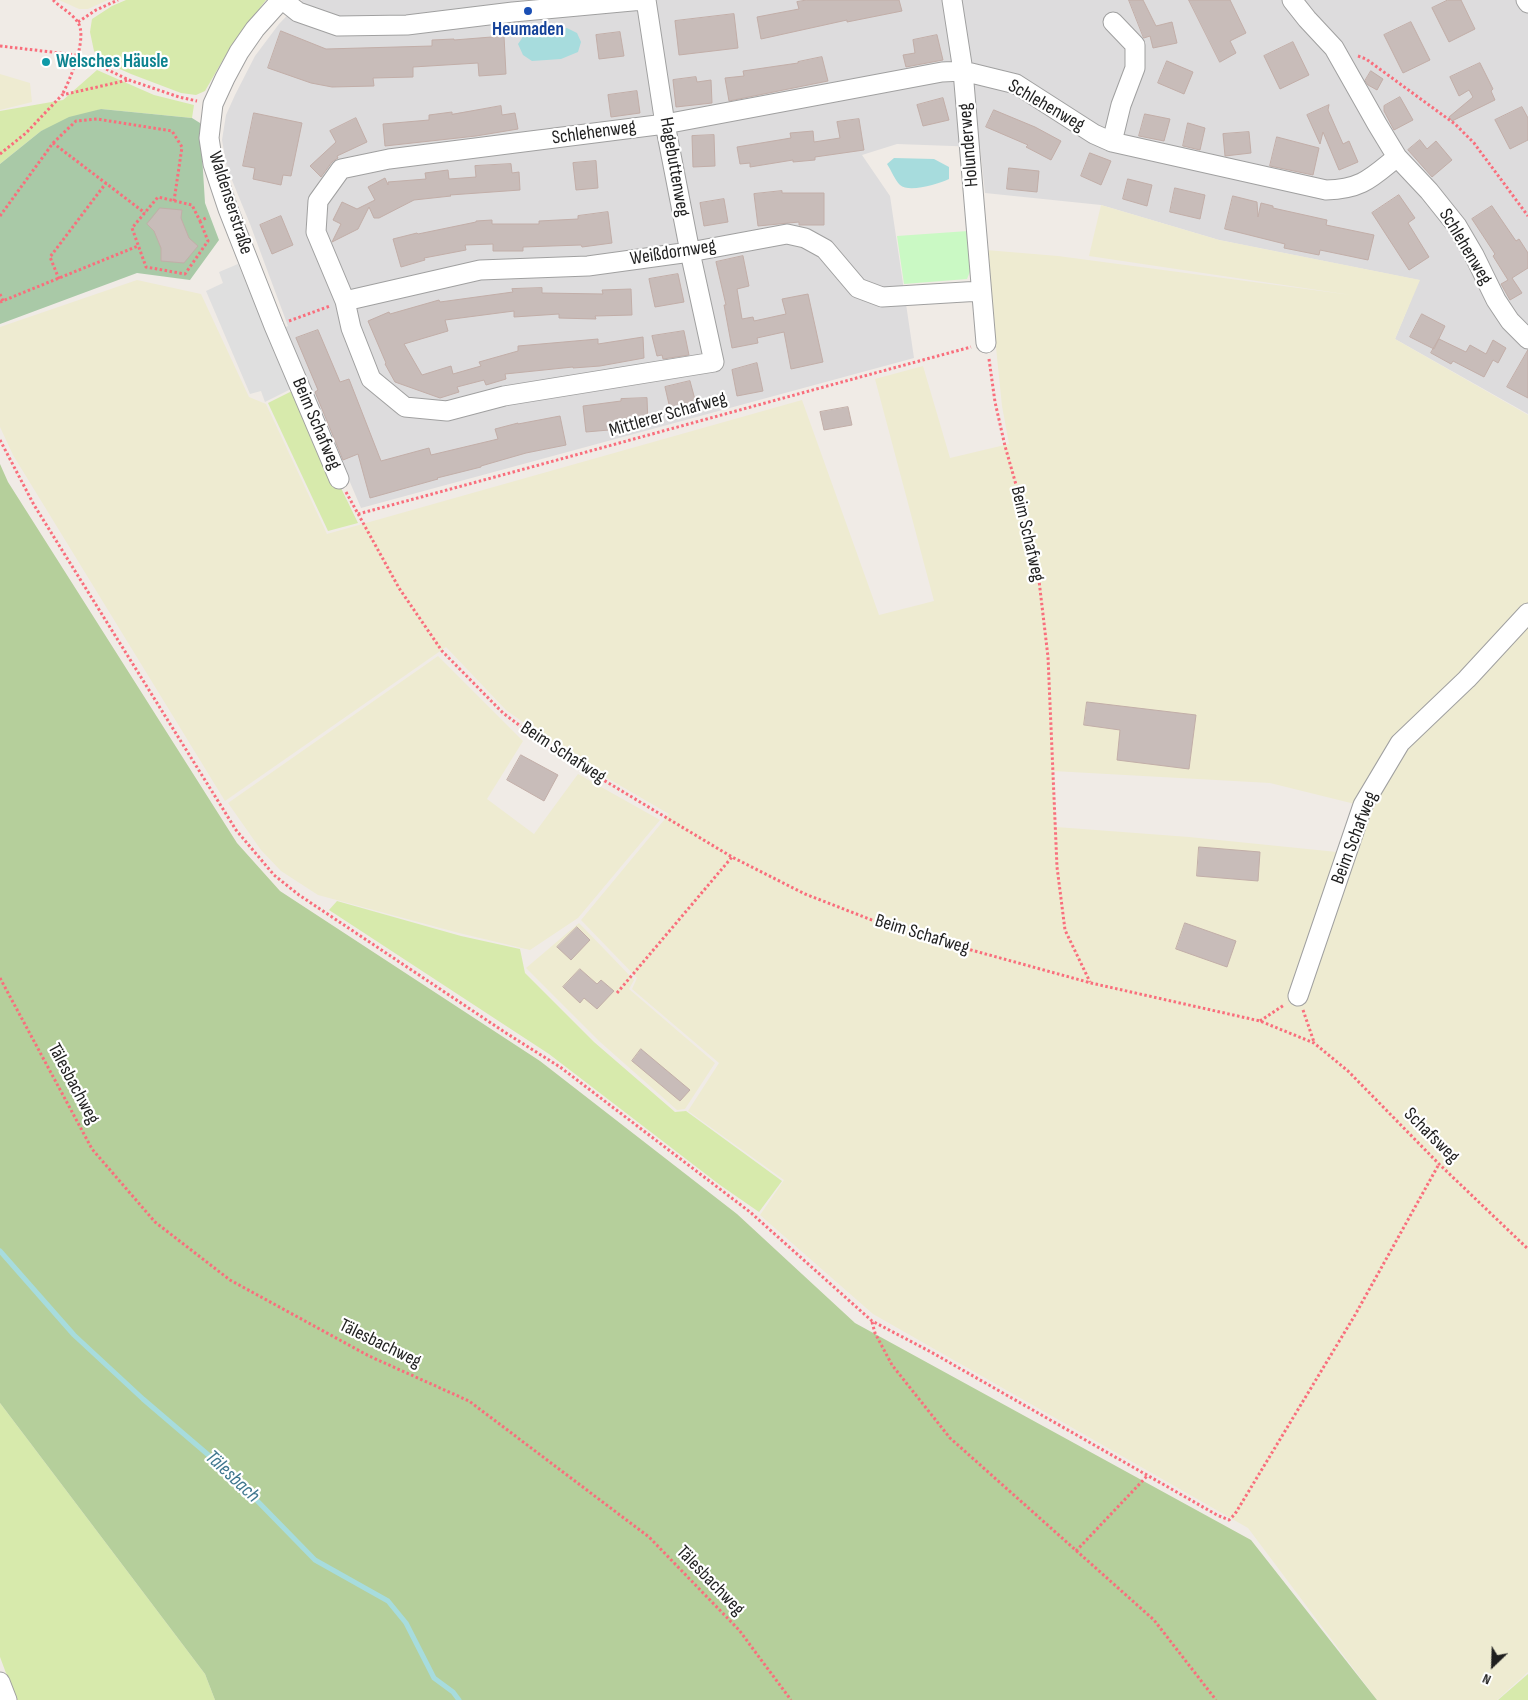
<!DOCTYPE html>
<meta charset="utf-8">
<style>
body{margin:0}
#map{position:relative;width:1528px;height:1700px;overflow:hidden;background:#f0ebe6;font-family:"Sofia Sans Condensed",sans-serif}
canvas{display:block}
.north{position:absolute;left:1468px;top:1640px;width:50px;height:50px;-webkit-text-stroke:4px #fff;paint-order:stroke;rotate:204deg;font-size:14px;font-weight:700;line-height:20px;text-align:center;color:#1f1f1f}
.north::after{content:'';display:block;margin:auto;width:18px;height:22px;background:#1f1f1f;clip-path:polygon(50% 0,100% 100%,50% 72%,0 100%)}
</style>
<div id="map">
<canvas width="1528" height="1700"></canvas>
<div class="north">N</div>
</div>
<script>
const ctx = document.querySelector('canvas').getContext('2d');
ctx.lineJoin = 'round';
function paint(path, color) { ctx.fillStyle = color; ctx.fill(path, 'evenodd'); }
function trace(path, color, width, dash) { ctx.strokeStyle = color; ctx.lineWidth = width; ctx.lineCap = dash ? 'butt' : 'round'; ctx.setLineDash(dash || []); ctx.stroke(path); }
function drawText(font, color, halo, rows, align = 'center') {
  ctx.font = font + ' "Sofia Sans Condensed",sans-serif'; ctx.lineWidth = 4.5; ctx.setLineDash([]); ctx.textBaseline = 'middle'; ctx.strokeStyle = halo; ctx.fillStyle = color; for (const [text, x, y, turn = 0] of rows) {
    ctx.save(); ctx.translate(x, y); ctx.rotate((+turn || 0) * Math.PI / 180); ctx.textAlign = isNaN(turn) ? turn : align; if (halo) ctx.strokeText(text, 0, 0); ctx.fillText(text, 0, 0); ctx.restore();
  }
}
const residential = new Path2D(`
 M 302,0 L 1528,0 L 1528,414 L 1395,339 L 1419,280 L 1219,240 L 1101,205 L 985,193 L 980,147 L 897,144 L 862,155 L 890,196 L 914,358 L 361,508 L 284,328 L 288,326 L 250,224 L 227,168 L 222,140 L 226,115 L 235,95 L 255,56 L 279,24 Z`);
const farmland = new Path2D(`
 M 59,0 L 108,0 L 88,9 L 79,9 Z
 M 0,74 L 30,83 L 32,102 L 0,110 Z
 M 1101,205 L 1219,240 L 1420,280 L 1395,339 L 1528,415 L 1528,1672 L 1497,1700 L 1377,1700 L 1248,1528 L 873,1314 L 760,1215 L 784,1180 L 688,1111 L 719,1063 L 632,989 L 637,978 L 581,920 L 669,814 L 573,758 L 506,710 L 446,647 L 225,801 L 13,455 L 0,427 L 0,327 L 137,280 L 201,294 L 249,397 L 266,404 L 327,534 L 802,400 L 879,615 L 934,601 L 875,379 L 923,366 L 950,458 L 1009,444 L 1002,406 L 986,250 L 1058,256 L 1351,295 L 1089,256 ZM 1053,771 L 1270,783 L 1363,806 L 1347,853 L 1189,837 L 1056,827 Z
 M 438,656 L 523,741 L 487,799 L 534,834 L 578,774 L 660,820 L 578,918 L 530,950 L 459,933 L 318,895 L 281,871 L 261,850 L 228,803 Z
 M 579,923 L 634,980 L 629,989 L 715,1063 L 685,1109 L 677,1110 L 599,1041 L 526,968 Z`);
const grass = new Path2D(`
 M 126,0 L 266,0 L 231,46 L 205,91 L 196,95 L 181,93 L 131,74 L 104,62 L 94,51 L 90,32 L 92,19 L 112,6 Z
 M 97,70 L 154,95 L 194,105 L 192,118 L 101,109 L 41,131 L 0,164 L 0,111 L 63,100 Z
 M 294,390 L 336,484 L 341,488 L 358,523 L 328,531 L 268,403 Z
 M 337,901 L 461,936 L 520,949 L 525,973 L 594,1042 L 675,1112 L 686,1111 L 782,1181 L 759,1212 L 720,1185 L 549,1054 L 329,910 Z
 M 0,1403 L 205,1674 L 215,1700 L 16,1700 L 0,1657 Z
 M 1528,1674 L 1528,1700 L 1498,1700 Z`);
const forest = new Path2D(`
 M 0,464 L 8,482 L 237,843 L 280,891 L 540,1061 L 737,1214 L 855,1323 L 1251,1540 L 1377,1700 L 215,1700 L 205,1674 L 0,1403 Z`);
const cemetery = new Path2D(`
 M 101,109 L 192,118 L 200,123 L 205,203 L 219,240 L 190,280 L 137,273 L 0,324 L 0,164 L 41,131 L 69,117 Z`);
const park = new Path2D(`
 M 968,231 L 971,269 L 967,279 L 904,284 L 897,236 Z`);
const parking = new Path2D(`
 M 238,264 L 291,389 L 265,402 L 261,391 L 250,394 L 206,291 L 223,283 L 219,272 Z`);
const water = new Path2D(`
 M 567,28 L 577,33 L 581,42 L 578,52 L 561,59 L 532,61 L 523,55 L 518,44 L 525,34 Z
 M 894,158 L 934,159 L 949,167 L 949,179 C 938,184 909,193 900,185 C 895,180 891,170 887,164 Z`);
const stream = new Path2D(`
 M 0,1251 L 74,1335 L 143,1399 L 233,1476 L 315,1560 L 388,1601 L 406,1623 L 434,1678 L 453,1692 L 459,1700`);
const building = new Path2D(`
 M 807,0 L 899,0 L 902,11 L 847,22 L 847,20 L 761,39 L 757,17 L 799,9 L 797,2 Z
 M 1129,0 L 1143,0 L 1156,26 L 1172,22 L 1177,43 L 1153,48 L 1150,36 L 1144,38 Z
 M 1189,0 L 1230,0 L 1246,33 L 1230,41 L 1236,53 L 1220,62 Z
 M 1448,0 L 1461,0 L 1475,29 L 1449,42 L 1432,8 Z
 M 734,14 L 738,48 L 679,55 L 675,21 Z
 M 1411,22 L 1430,60 L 1403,73 L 1384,35 Z
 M 281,31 L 326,49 L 432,46 L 432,40 L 454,39 L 454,40 L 504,36 L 506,74 L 479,76 L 478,63 L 413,67 L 413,77 L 373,78 L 374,86 L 332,87 L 311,83 L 268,68 Z
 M 620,32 L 624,56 L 599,59 L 596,35 Z
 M 937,35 L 943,60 L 906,67 L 903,55 L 915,53 L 913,40 Z
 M 1293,42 L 1309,75 L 1280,89 L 1264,56 Z
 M 822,57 L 828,81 L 729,101 L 725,78 L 744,76 L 743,71 L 798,63 L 798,62 Z
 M 1167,61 L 1193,72 L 1184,94 L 1158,83 Z
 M 1480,63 L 1493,89 L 1491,91 L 1495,100 L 1452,121 L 1449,117 L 1473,97 L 1469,90 L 1459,96 L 1450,77 Z
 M 1371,71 L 1383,79 L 1377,90 L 1368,85 L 1365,81 Z
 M 696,77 L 697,82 L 711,80 L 712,103 L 676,107 L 673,80 Z
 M 637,91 L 640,113 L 611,117 L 608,95 Z
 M 1400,97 L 1413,120 L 1394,130 L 1384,111 L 1384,106 Z
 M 943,98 L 949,120 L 923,126 L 917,105 Z
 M 1329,105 L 1328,110 L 1343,144 L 1349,141 L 1358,162 L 1339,170 L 1323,132 L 1320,144 L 1307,115 Z
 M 501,106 L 502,115 L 515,113 L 518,129 L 476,136 L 385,146 L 383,124 L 429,120 L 429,115 L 452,112 L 452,114 Z
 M 1522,107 L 1528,118 L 1528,140 L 1510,149 L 1495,120 Z
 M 994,110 L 1035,127 L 1061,141 L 1051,160 L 1026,147 L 1028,145 L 986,127 Z
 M 254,113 L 302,123 L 291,176 L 283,175 L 281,185 L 253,179 L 255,168 L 243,166 Z
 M 1145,114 L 1170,119 L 1164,141 L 1139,136 Z
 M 356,118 L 367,142 L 337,156 L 338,158 L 332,162 L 321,177 L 310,166 L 336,142 L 330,131 Z
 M 859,119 L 864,150 L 815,157 L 815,160 L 793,162 L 793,160 L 750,167 L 750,163 L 740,164 L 737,147 L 791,138 L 790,133 L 813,131 L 814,142 L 840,138 L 837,122 Z
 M 1188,123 L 1205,128 L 1200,150 L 1183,146 Z
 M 1249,132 L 1251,153 L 1225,156 L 1223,134 Z
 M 714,135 L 715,166 L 693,167 L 692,136 Z
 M 1277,137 L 1319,148 L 1313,175 L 1270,166 Z
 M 1420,140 L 1427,149 L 1436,141 L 1452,160 L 1432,177 L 1408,150 Z
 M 1090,153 L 1111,161 L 1101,185 L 1081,176 Z
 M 596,161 L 598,188 L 576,190 L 573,163 Z
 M 511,164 L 512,173 L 519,172 L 520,190 L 450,195 L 451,196 L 414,200 L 379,218 L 374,218 L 369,207 L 358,229 L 332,242 L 341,224 L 333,220 L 342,202 L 357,209 L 375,200 L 368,187 L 385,178 L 388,185 L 388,182 L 426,179 L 425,173 L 448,170 L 449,179 L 476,177 L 475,166 Z
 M 1009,168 L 1039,171 L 1037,192 L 1007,189 Z
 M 1128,179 L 1152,185 L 1147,206 L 1123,199 Z
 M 1175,188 L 1205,195 L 1200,219 L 1170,212 Z
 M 782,191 L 782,193 L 824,193 L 824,225 L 799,225 L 799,222 L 758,226 L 754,194 Z
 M 1399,195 L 1415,218 L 1408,223 L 1429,257 L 1409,270 L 1372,213 Z
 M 1233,196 L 1257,202 L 1258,217 L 1261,203 L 1273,206 L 1273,208 L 1327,220 L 1326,225 L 1374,235 L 1368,260 L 1320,250 L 1319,255 L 1284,248 L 1285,244 L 1225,229 Z
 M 724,199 L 728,222 L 704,226 L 700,203 Z
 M 1492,206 L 1516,241 L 1519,239 L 1528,253 L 1528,268 L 1512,278 L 1522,293 L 1510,300 L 1501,284 L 1508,280 L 1493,256 L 1495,254 L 1472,219 Z
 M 160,208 L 182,210 L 181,218 L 189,238 L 198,246 L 184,263 L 161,261 L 161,248 L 154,231 L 147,224 Z
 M 608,212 L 612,243 L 582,247 L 581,245 L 523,247 L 523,251 L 493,251 L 493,244 L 465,245 L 466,250 L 424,258 L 425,260 L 401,267 L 393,239 L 417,233 L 418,234 L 476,222 L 476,221 L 492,220 L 492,224 L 539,224 L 539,221 L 578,219 L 578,216 Z
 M 281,216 L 293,245 L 272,254 L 260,225 Z
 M 743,256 L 749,286 L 737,289 L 742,319 L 753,317 L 754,321 L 786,314 L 782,299 L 808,294 L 823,362 L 791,369 L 784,332 L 757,338 L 758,343 L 732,348 L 724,305 L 726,305 L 716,262 Z
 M 678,274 L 684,302 L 655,307 L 649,279 Z
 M 542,288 L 542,293 L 603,294 L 602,290 L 631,289 L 632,315 L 595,316 L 596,319 L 559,318 L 559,314 L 514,317 L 514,311 L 445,320 L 448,331 L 404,344 L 422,375 L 451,366 L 453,374 L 481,366 L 479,362 L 518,351 L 518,346 L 598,339 L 598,344 L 643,337 L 644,358 L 600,366 L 573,368 L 573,367 L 505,374 L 506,379 L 486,385 L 484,380 L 457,387 L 459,392 L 440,398 L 395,382 L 385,364 L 386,363 L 368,321 L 389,312 L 390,314 L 439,300 L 440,302 L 513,292 L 512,289 Z
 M 1422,314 L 1445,326 L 1434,349 L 1410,337 Z
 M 318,330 L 340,382 L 349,379 L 381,461 L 429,448 L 431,455 L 498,439 L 495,429 L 518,423 L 518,424 L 560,416 L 566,445 L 526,453 L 481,466 L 481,467 L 437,478 L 438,479 L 370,498 L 358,454 L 343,460 L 315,392 L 318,390 L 296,338 Z
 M 684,331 L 689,355 L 663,359 L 662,355 L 657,356 L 652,336 Z
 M 1439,339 L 1466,352 L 1470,345 L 1486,354 L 1493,340 L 1506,348 L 1498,363 L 1493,360 L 1484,377 L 1453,361 L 1451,364 L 1431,353 Z
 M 1528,350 L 1528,398 L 1507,387 Z
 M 757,363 L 763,391 L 737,396 L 732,370 Z
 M 690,381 L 697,407 L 671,413 L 665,387 Z
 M 647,398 L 648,423 L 609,426 L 609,430 L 586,432 L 583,406 L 621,401 L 621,399 Z
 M 848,407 L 852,425 L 824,430 L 820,412 Z
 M 1087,702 L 1196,715 L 1189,769 L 1117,760 L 1120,730 L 1084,725 Z
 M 521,755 L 558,775 L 544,801 L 507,780 Z
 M 1199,847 L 1260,852 L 1258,881 L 1197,876 Z
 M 1185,923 L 1236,941 L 1227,967 L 1176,949 Z
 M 577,927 L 590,940 L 571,960 L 557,947 Z
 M 580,969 L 597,984 L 601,980 L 614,991 L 597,1009 L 584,998 L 580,1003 L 563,987 Z
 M 641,1049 L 690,1090 L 680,1101 L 632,1061 Z`);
const path = new Path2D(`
 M 53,0 C 60,7 71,13 77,21 C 89,36 70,80 62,95
 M 78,22 L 96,10 L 118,0
 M 0,46 L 77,55 L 129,80 L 179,97 L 197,101
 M 1358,56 L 1366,59 L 1455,124 L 1474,143 L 1528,216
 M 53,143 L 76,121 L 97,119 L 172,131 L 182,147 L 174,201
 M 0,154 L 26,133 L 62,95 L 128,80
 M 0,216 L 53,143 L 145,213
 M 200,221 L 208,241 L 185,274 L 146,267 L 132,228 L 158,197 L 192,205 L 200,221 L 208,217
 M 59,279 L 50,257 L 106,183
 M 0,294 L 3,301
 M 0,302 L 138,246
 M 289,321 L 330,306
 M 989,359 L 995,402 L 1005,446 L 1036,555 L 1048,657 L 1057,867 L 1065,930 L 1090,982
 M 0,440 L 34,505 L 236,830 L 274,875 L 299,895 L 506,1033 L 560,1067 L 750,1212 L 872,1321 L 931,1352 L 1217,1515 L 1229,1520 L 1235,1514 L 1355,1315 L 1439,1164
 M 346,492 L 399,588 L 442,651 L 503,713 L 550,748 L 732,857 L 805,894 L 895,929 L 1091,983 L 1260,1021 L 1314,1043 L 1348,1071 L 1439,1164 L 1528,1249
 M 358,514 C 563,459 767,402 971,347
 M 0,978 L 92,1149 L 155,1222 L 230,1280 L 369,1356 L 469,1401 L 649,1537 L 739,1630 L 791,1700
 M 617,993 L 732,857
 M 1303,1010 L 1314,1042
 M 1260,1021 L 1284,1005
 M 872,1322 L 875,1333 L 892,1365 L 950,1438 L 1154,1620 L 1216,1700
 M 1076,1551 L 1148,1475`);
const minor = new Path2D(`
 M 281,0 L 255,29 L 239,52 L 225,78 L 213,104 L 209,138 L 213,164 L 228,209 L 274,326 L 339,479
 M 283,0 L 298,12 L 338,26 L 407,25 L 513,12 L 643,0
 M 646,0 L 665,124 L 690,252 L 714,362 L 504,396 L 447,411 L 405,407 L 371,379 L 351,328 L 345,301 L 316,232 L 318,201 L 341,169 L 389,159 L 665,124 L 942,72 L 963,71 L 1016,84 L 1094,134 L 1112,142 L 1326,190 C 1362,189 1371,178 1397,157
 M 952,0 L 963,71 L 986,343
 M 1292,0 L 1307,19 L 1334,48 L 1377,124 L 1397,157 L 1429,191 L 1457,226 L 1474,255 L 1496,300 L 1510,321 L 1528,339
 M 1526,0 L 1528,3
 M 1112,142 L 1121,105 L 1135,68 L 1135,45 L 1113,22
 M 345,301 L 480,270 L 588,266 L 690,252 L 787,234 L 805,238 L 825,249 L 858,288 L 882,297 L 981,291
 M 1298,996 L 1363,805 L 1400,743 L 1467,679 L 1528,613
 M 0,1682 L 7,1700`);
const markers = [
 [528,11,5,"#1a4fb4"],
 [46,62,5,"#0f9aa8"]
];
const transitNames = [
 ["Heumaden",528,30]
];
const cultureNames = [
 ["Welsches Häusle",56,62]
];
const streetNames = [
 ["Schlehenweg",1046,106,30],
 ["Schlehenweg",594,133,-8],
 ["Holunderweg",969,145,-95],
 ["Hagebuttenweg",674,167,80],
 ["Waldenserstraße",230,203,72],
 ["Schlehenweg",1465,247,59],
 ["Weißdornweg",673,253,-9],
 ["Mittlerer Schafweg",668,415,-16],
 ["Beim Schafweg",316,424,67],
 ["Beim Schafweg",1027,534,77],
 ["Beim Schafweg",563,753,33],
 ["Beim Schafweg",1355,838,-69],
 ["Beim Schafweg",922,935,17],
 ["Tälesbachweg",73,1084,62],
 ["Schafsweg",1431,1136,45],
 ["Tälesbachweg",380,1344,26],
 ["Tälesbachweg",710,1581,46]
];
const waterNames = [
 ["Tälesbach",232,1477,43]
];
paint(residential, '#dddcdd');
paint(farmland, '#eeebd1');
paint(grass, '#d7eaac');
paint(forest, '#b5cf9b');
paint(cemetery, '#a9c9a7');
paint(park, '#caf9c4');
paint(parking, '#dfdfdf');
paint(water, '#a7dcdd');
trace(stream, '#a7dcdd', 5);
paint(building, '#c8bcb9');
trace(building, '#c2aea8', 1);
trace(minor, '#a0a0a0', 21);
trace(path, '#f96e7c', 3, [2.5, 2.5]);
trace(minor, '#fff', 19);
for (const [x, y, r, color] of markers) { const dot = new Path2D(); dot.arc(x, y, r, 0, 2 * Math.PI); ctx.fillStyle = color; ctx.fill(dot); trace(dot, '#fff', 2); }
drawText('bold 19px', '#164399', '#fff', transitNames);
drawText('bold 19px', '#0d838f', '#fff', cultureNames, 'left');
drawText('19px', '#1f1f1f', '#fff', streetNames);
drawText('italic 20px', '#40788f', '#fff', waterNames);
</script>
